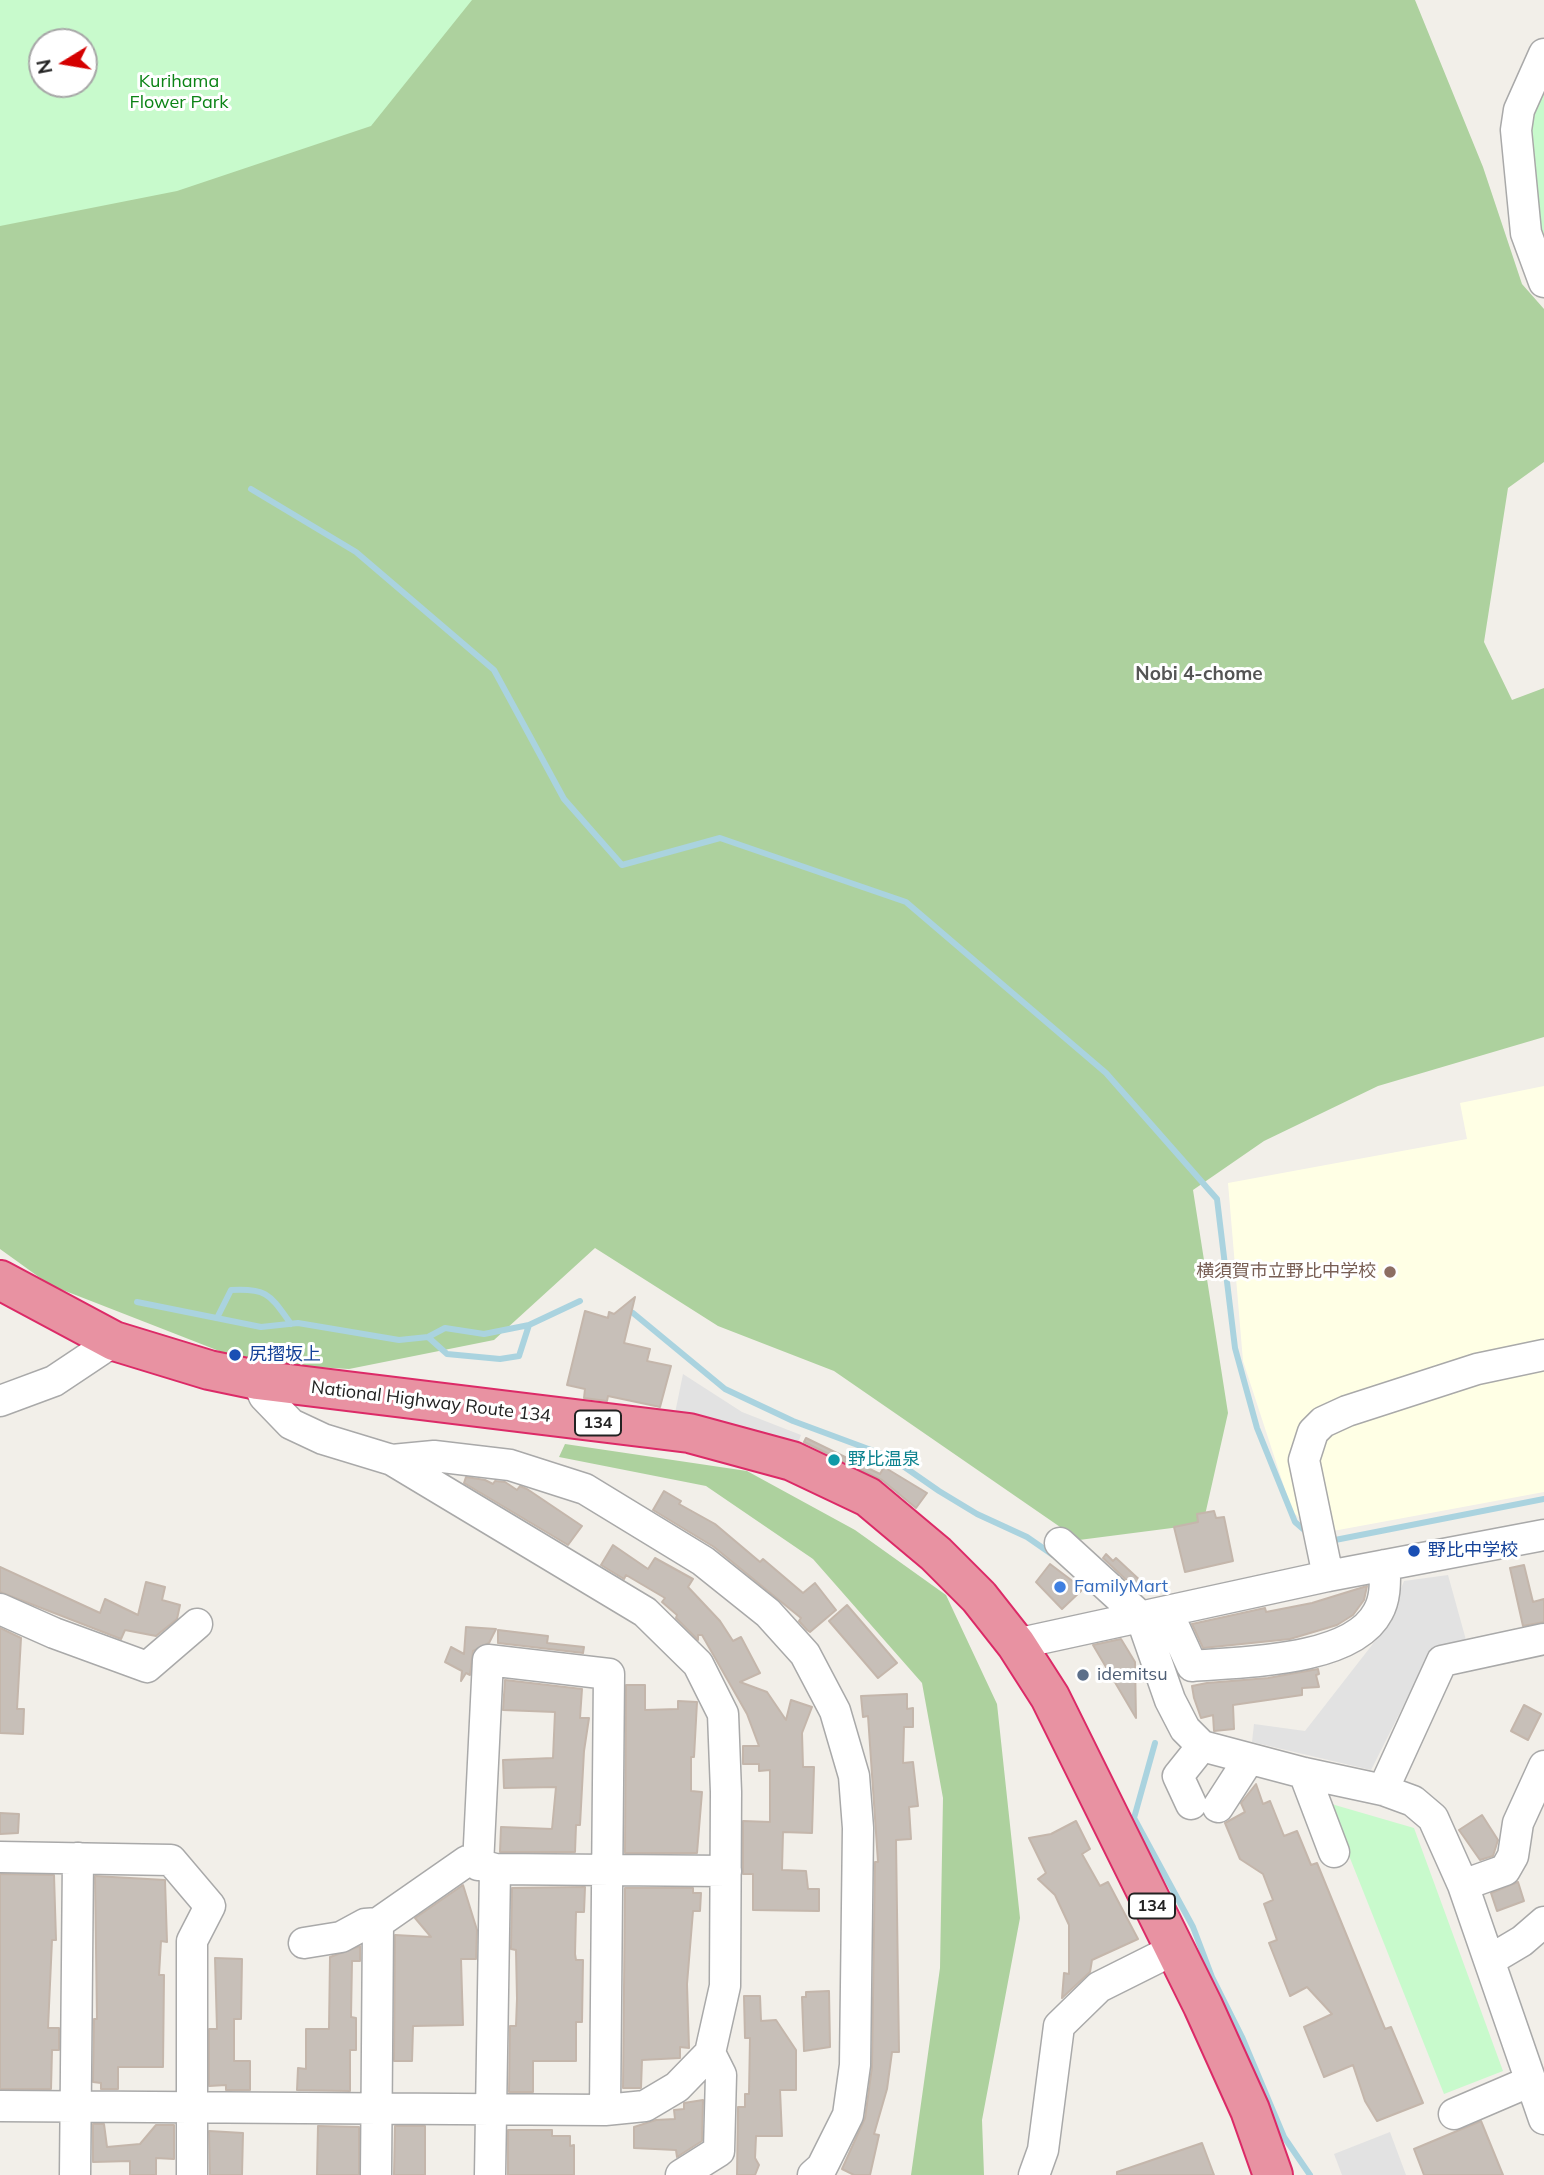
<!DOCTYPE html>
<meta charset="utf-8">
<style>
body{margin:0}
#map{position:relative;width:1544px;height:2175px;overflow:hidden;background:#f2efe9;font-family:Mulish,sans-serif}
canvas{display:block}
.north{position:absolute;left:28px;top:28px;width:70px;height:70px;box-sizing:border-box;background:#fff;border:2px solid #a7a7a7;border-radius:50%;rotate:259deg;font-size:19px;font-weight:700;line-height:28px;text-align:center;color:#222}
.north::after{content:'';display:block;margin:auto;width:24px;height:32px;background:#d40000;clip-path:polygon(50% 0,100% 100%,50% 72%,0 100%)}
</style>
<div id="map">
<canvas width="1544" height="2175"></canvas>
<div class="north">N</div>
</div>
<script>
const ctx = document.querySelector('canvas').getContext('2d');
ctx.lineJoin = 'round';
function paint(path, color) { ctx.fillStyle = color; ctx.fill(path, 'evenodd'); }
function trace(path, color, width, dash) { ctx.strokeStyle = color; ctx.lineWidth = width; ctx.lineCap = dash ? 'butt' : 'round'; ctx.setLineDash(dash || []); ctx.stroke(path); }
function drawText(font, color, halo, rows, align = 'center') {
  ctx.font = font + ' Mulish,"Noto Sans JP",sans-serif'; ctx.lineWidth = 6; ctx.setLineDash([]); ctx.textBaseline = 'middle'; ctx.strokeStyle = halo; ctx.fillStyle = color; for (const [text, x, y, turn = 0] of rows) {
    ctx.save(); ctx.translate(x, y); ctx.rotate((+turn || 0) * Math.PI / 180); ctx.textAlign = isNaN(turn) ? turn : align; if (halo) ctx.strokeText(text, 0, 0); ctx.fillText(text, 0, 0); ctx.restore();
  }
}
const education = new Path2D(`
 M 1544,1086 L 1544,1492 L 1333,1531 L 1309,1527 L 1292,1511 L 1243,1361 L 1228,1183 L 1467,1139 L 1460,1103 Z`);
const forest = new Path2D(`
 M 0,0 L 1415,0 L 1483,167 L 1522,284 L 1544,309 L 1544,462 L 1508,488 L 1484,642 L 1512,700 L 1544,688 L 1544,1037 L 1378,1086 L 1264,1141 L 1193,1190 L 1228,1413 L 1203,1524 L 1079,1540 L 834,1371 L 718,1326 L 595,1248 L 494,1340 L 349,1369 L 250,1363 L 50,1285 L 0,1249 ZM 42,42 L 84,42 L 84,84 L 42,84 Z
 M 565,1444 L 747,1471 L 855,1530 L 946,1595 L 997,1704 L 1020,1918 L 982,2120 L 984,2175 L 911,2175 L 940,1968 L 943,1798 L 922,1683 L 813,1559 L 706,1486 L 559,1457 Z`);
const park = new Path2D(`
 M 0,0 L 472,0 L 371,126 L 177,191 L 0,226 ZM 84,42 L 84,84 L 42,84 L 42,42 Z
 M 1544,54 L 1544,282 L 1521,203 L 1534,78 Z
 M 1328,1803 L 1414,1828 L 1503,2071 L 1444,2094 Z`);
const parking = new Path2D(`
 M 683,1374 L 742,1412 L 801,1435 L 795,1451 L 674,1418 Z
 M 1448,1575 L 1466,1640 L 1433,1647 L 1371,1770 L 1252,1742 L 1254,1724 L 1305,1731 L 1386,1627 L 1404,1581 Z
 M 1390,2132 L 1406,2175 L 1342,2175 L 1334,2154 Z`);
const stream = new Path2D(`
 M 251,489 L 356,552 L 494,670 L 564,799 L 622,865 L 720,838 L 906,902 L 1106,1073 L 1217,1199 L 1235,1348 L 1257,1428 L 1295,1522 L 1310,1535
 M 137,1302 L 261,1327 L 298,1323 L 399,1340 L 428,1337 L 447,1354 L 500,1359 L 519,1356 L 529,1325 L 580,1301
 M 633,1313 L 725,1389 L 793,1421 L 890,1457 L 939,1491 L 977,1514 L 1027,1537 L 1053,1555
 M 218,1316 L 231,1290 C 268,1288 270,1295 291,1324
 M 428,1337 L 445,1328 L 484,1334 L 529,1325
 M 1330,1541 L 1544,1499
 M 1155,1743 L 1134,1818 L 1193,1927 L 1212,1977 L 1242,2037 L 1284,2137 L 1310,2175`);
const building = new Path2D(`
 M 635,1297 L 624,1343 L 650,1349 L 647,1361 L 671,1366 L 660,1407 L 608,1396 L 607,1401 L 584,1398 L 585,1389 L 567,1385 L 585,1311 L 608,1318 L 609,1312 L 614,1314 Z
 M 806,1438 L 880,1474 L 884,1467 L 927,1493 L 916,1508 L 882,1480 L 804,1442 Z
 M 466,1477 L 485,1480 L 493,1484 L 495,1481 L 505,1482 L 517,1490 L 520,1486 L 527,1489 L 582,1526 L 568,1545 L 464,1483 Z
 M 664,1491 L 681,1501 L 679,1504 L 715,1524 L 760,1562 L 763,1559 L 803,1593 L 815,1583 L 836,1610 L 810,1632 L 807,1630 L 799,1621 L 801,1618 L 714,1547 L 653,1510 Z
 M 1214,1511 L 1216,1518 L 1224,1517 L 1233,1561 L 1185,1572 L 1174,1527 L 1198,1522 L 1197,1514 Z
 M 613,1545 L 648,1569 L 655,1558 L 693,1579 L 688,1587 L 720,1621 L 733,1641 L 741,1637 L 760,1673 L 740,1682 L 767,1692 L 786,1720 L 791,1700 L 812,1707 L 802,1733 L 803,1767 L 814,1767 L 812,1833 L 783,1832 L 782,1870 L 806,1871 L 808,1889 L 819,1889 L 819,1911 L 753,1910 L 753,1874 L 743,1874 L 743,1821 L 770,1822 L 770,1770 L 759,1771 L 759,1764 L 743,1764 L 743,1746 L 759,1746 L 747,1714 L 702,1635 L 698,1635 L 698,1640 L 676,1618 L 677,1615 L 662,1602 L 665,1598 L 626,1575 L 624,1579 L 601,1565 Z
 M 1106,1554 L 1113,1561 L 1116,1558 L 1144,1584 L 1138,1591 L 1103,1558 Z
 M 1050,1564 L 1083,1589 L 1062,1609 L 1036,1582 Z
 M 1524,1565 L 1533,1602 L 1544,1599 L 1544,1622 L 1523,1626 L 1510,1568 Z
 M 0,1567 L 100,1613 L 105,1599 L 138,1615 L 146,1582 L 165,1587 L 162,1600 L 180,1605 L 177,1619 L 156,1636 L 125,1630 L 121,1639 L 0,1592 Z
 M 1367,1586 L 1364,1600 L 1353,1615 L 1337,1625 L 1290,1639 L 1203,1648 L 1192,1624 L 1265,1608 L 1266,1612 L 1312,1603 Z
 M 847,1605 L 897,1663 L 878,1678 L 829,1621 Z
 M 466,1627 L 496,1629 L 489,1643 L 473,1651 L 470,1675 L 466,1673 L 461,1681 L 462,1671 L 445,1662 L 451,1647 L 464,1654 Z
 M 0,1628 L 21,1638 L 17,1709 L 24,1709 L 23,1734 L 0,1733 Z
 M 498,1630 L 548,1636 L 547,1643 L 584,1647 L 583,1653 L 498,1643 Z
 M 1121,1639 L 1135,1662 L 1136,1718 L 1093,1645 Z
 M 1318,1669 L 1319,1674 L 1316,1675 L 1319,1687 L 1302,1688 L 1302,1695 L 1233,1705 L 1234,1729 L 1214,1731 L 1213,1715 L 1201,1718 L 1194,1698 L 1192,1686 L 1207,1683 L 1268,1678 Z
 M 505,1680 L 582,1689 L 580,1718 L 589,1718 L 584,1751 L 580,1825 L 576,1825 L 575,1852 L 500,1852 L 501,1827 L 552,1829 L 556,1787 L 504,1788 L 503,1760 L 553,1758 L 555,1712 L 503,1710 Z
 M 626,1685 L 645,1685 L 645,1710 L 678,1709 L 678,1701 L 697,1702 L 694,1757 L 691,1757 L 691,1791 L 702,1792 L 697,1853 L 625,1853 Z
 M 907,1694 L 907,1709 L 913,1708 L 913,1727 L 904,1727 L 903,1763 L 913,1762 L 918,1806 L 909,1807 L 911,1839 L 896,1840 L 899,2052 L 892,2052 L 887,2089 L 874,2134 L 879,2135 L 870,2175 L 854,2175 L 842,2169 L 865,2118 L 872,2067 L 875,1862 L 878,1862 L 868,1716 L 863,1717 L 861,1696 Z
 M 1524,1705 L 1541,1714 L 1528,1740 L 1511,1731 Z
 M 1256,1784 L 1263,1804 L 1270,1801 L 1284,1836 L 1297,1831 L 1311,1865 L 1317,1863 L 1385,2029 L 1391,2027 L 1423,2103 L 1377,2121 L 1365,2101 L 1353,2065 L 1324,2077 L 1304,2027 L 1332,2014 L 1307,1987 L 1290,1996 L 1269,1943 L 1277,1940 L 1264,1904 L 1273,1900 L 1263,1874 L 1240,1859 L 1225,1823 L 1245,1812 L 1241,1803 Z
 M 0,1813 L 19,1814 L 18,1833 L 0,1834 Z
 M 1482,1815 L 1498,1840 L 1493,1856 L 1480,1860 L 1459,1830 Z
 M 1076,1821 L 1090,1849 L 1082,1854 L 1100,1886 L 1108,1882 L 1138,1939 L 1092,1960 L 1090,1972 L 1062,1998 L 1064,1973 L 1069,1974 L 1069,1925 L 1055,1895 L 1038,1879 L 1046,1873 L 1029,1838 L 1051,1834 Z
 M 0,1874 L 54,1875 L 56,1940 L 52,1940 L 48,2028 L 59,2028 L 59,2050 L 52,2050 L 51,2089 L 0,2089 Z
 M 95,1876 L 165,1880 L 167,1942 L 161,1941 L 159,1975 L 164,1975 L 163,2067 L 118,2067 L 118,2089 L 101,2089 L 101,2083 L 93,2082 L 94,2019 L 97,2019 Z
 M 1518,1882 L 1524,1901 L 1497,1911 L 1491,1893 Z
 M 463,1885 L 477,1930 L 476,1959 L 461,1959 L 463,2025 L 413,2026 L 412,2061 L 394,2061 L 395,1935 L 431,1937 L 415,1918 Z
 M 585,1887 L 584,1912 L 576,1912 L 575,1954 L 576,1960 L 583,1960 L 582,2022 L 576,2022 L 576,2061 L 533,2061 L 533,2092 L 509,2092 L 510,2026 L 516,2026 L 517,1999 L 516,1950 L 511,1949 L 512,1888 Z
 M 625,1888 L 693,1888 L 693,1893 L 701,1893 L 700,1911 L 693,1911 L 687,1984 L 689,2048 L 680,2047 L 680,2058 L 642,2060 L 641,2088 L 623,2088 Z
 M 360,1946 L 360,1961 L 352,1961 L 351,2017 L 356,2018 L 356,2050 L 350,2050 L 350,2091 L 297,2090 L 298,2068 L 306,2069 L 306,2029 L 329,2029 L 330,1957 Z
 M 215,1958 L 242,1959 L 241,2019 L 234,2019 L 234,2061 L 250,2061 L 250,2090 L 226,2090 L 226,2085 L 209,2086 L 209,2029 L 217,2029 Z
 M 829,1991 L 830,2047 L 804,2051 L 802,1997 L 806,1997 L 806,1992 Z
 M 744,1996 L 760,1996 L 761,2021 L 776,2020 L 796,2050 L 796,2090 L 780,2090 L 782,2136 L 756,2136 L 755,2158 L 759,2165 L 755,2175 L 737,2175 L 738,2107 L 745,2107 L 745,2094 L 749,2094 L 750,2038 L 745,2038 Z
 M 703,2100 L 702,2141 L 677,2157 L 676,2150 L 634,2148 L 634,2127 L 656,2120 L 675,2119 L 674,2110 L 684,2109 L 684,2103 Z
 M 1481,2121 L 1503,2175 L 1424,2175 L 1414,2149 Z
 M 93,2124 L 104,2124 L 107,2147 L 140,2144 L 156,2125 L 174,2125 L 174,2159 L 156,2158 L 156,2175 L 130,2175 L 130,2161 L 93,2162 Z
 M 318,2126 L 359,2127 L 359,2175 L 317,2175 Z
 M 395,2126 L 425,2126 L 425,2175 L 394,2175 Z
 M 508,2130 L 552,2130 L 552,2136 L 570,2136 L 570,2146 L 574,2145 L 574,2175 L 508,2175 Z
 M 209,2131 L 243,2133 L 242,2175 L 210,2175 Z
 M 1202,2143 L 1214,2175 L 1117,2175 L 1117,2172 Z`);
const minor = new Path2D(`
 M 1544,54 L 1519,110 L 1516,130 L 1526,233 L 1544,282
 M 257,1380 L 264,1396 L 291,1424 L 323,1439 L 392,1460 L 434,1456 L 510,1465 L 585,1489 L 703,1561 L 768,1613 L 805,1654 L 835,1711 L 854,1776 L 858,1828 L 855,2065 L 848,2115 L 822,2167 L 813,2175
 M 0,1401 L 54,1381 L 114,1341
 M 1060,1543 L 1141,1617 L 1170,1700 L 1185,1729 L 1202,1746 L 1304,1773 L 1383,1790 L 1413,1801 L 1433,1818 L 1463,1885 L 1544,2119
 M 1328,1576 L 1304,1460 L 1313,1432 L 1323,1422 L 1347,1411 L 1477,1369 L 1544,1355
 M 0,1609 L 54,1633 L 147,1667 L 197,1624
 M 1167,1611 L 1192,1666 C 1241,1662 1352,1662 1378,1612 C 1386,1598 1385,1581 1385,1565
 M 1016,1644 L 1328,1576 L 1544,1535
 M 1304,1773 L 1334,1852
 M 1383,1790 L 1442,1661 L 1544,1639
 M 1191,1804 L 1178,1776 L 1202,1746
 M 1218,1807 L 1249,1759
 M 0,1857 L 171,1860 L 210,1906 L 192,1941 L 192,2175
 M 478,1865 L 488,1660 L 609,1674 L 605,2110
 M 1463,1885 L 1505,1870 L 1513,1856 L 1518,1823 L 1544,1766
 M 304,1943 L 341,1937 L 365,1924 L 378,1923
 M 1490,1960 L 1522,1941 L 1544,1922
 M 0,2106 L 605,2110 L 645,2106 L 677,2087 L 710,2053 L 725,1986 L 726,1792 L 723,1714 L 698,1664 L 645,1612 L 392,1460
 M 1454,2114 L 1531,2081
 M 75,2175 L 78,1858
 M 376,2175 L 378,1923 L 467,1861 L 495,1869 L 726,1871
 M 490,2175 L 495,1869
 M 681,2175 L 719,2151 L 721,2075 L 710,2053
 M 1034,2175 L 1043,2150 L 1059,2026 L 1099,1987 L 1173,1950`);
const highway = new Path2D(`
 M 0,1280 L 114,1341 L 209,1370 L 257,1380 L 689,1433 L 792,1461 L 868,1497 L 936,1554 L 979,1597 L 1016,1644 L 1050,1697 L 1203,2006 L 1250,2110 L 1273,2175`);
const markers = [
 [1390,1272,7,"#8d6e63"],
 [235,1355,7,"#1a4fb4"],
 [834,1460,7,"#0f9aa8"],
 [1414,1551,7,"#1a4fb4"],
 [1060,1587,7,"#3f7fe0"],
 [1083,1675,7,"#5c6f8a"]
];
const shields = [
 [598,1423,46],
 [1152,1906,46]
];
const shieldNames = [
 ["134",598,1423],
 ["134",1152,1906]
];
const parkNames = [
 ["Kurihama",179,82],
 ["Flower Park",179,103]
];
const educationNames = [
 ["横須賀市立野比中学校",1376,1272]
];
const transitNames = [
 ["尻摺坂上",249,1355],
 ["野比中学校",1428,1551]
];
const streetNames = [
 ["National Highway Route 134",431,1402,7]
];
const cultureNames = [
 ["野比温泉",848,1460]
];
const shopNames = [
 ["FamilyMart",1074,1587]
];
const serviceNames = [
 ["idemitsu",1097,1675]
];
const neighbourhoodNames = [
 ["Nobi 4-chome",1199,674]
];
paint(education, '#ffffe5');
paint(forest, '#add19e');
paint(park, '#c8facc');
paint(parking, '#e2e2e2');
trace(stream, '#aad3df', 6);
paint(building, '#c7bfb8');
trace(building, '#c4b6ab', 2);
trace(minor, '#a9a9a9', 33);
trace(highway, '#dc2a67', 42);
trace(minor, '#fff', 30);
trace(highway, '#e892a2', 38);
for (const [x, y, r, color] of markers) { const dot = new Path2D(); dot.arc(x, y, r, 0, 2 * Math.PI); ctx.fillStyle = color; ctx.fill(dot); trace(dot, '#fff', 2.5); }
for (const [x, y, w] of shields) { const box = new Path2D(); box.roundRect(x - w / 2, y - 12.5, w, 25, 5); ctx.fillStyle = '#fff'; ctx.fill(box); trace(box, '#222', 2); }
drawText('bold 16px', '#222', null, shieldNames);
drawText('18px', '#0c8416', '#fff', parkNames);
drawText('18px', '#785e54', '#fff', educationNames, 'right');
drawText('18px', '#164399', '#fff', transitNames, 'left');
drawText('18px', '#222', '#fff', streetNames);
drawText('18px', '#0d838f', '#fff', cultureNames, 'left');
drawText('18px', '#366cbe', '#fff', shopNames, 'left');
drawText('18px', '#4e5e75', '#fff', serviceNames, 'left');
drawText('bold 19px', '#555', '#fff', neighbourhoodNames);
</script>
